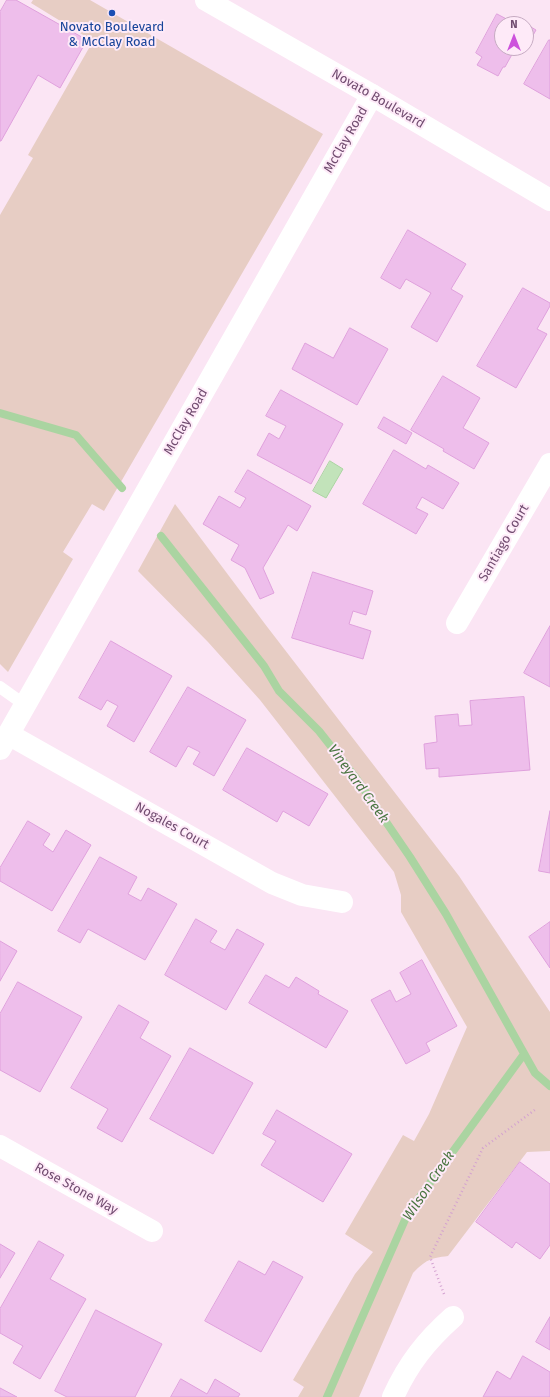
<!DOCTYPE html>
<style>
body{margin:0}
#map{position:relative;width:550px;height:1397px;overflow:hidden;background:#fbe5f4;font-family:"Fira Sans",sans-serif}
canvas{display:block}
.north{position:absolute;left:494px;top:16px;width:40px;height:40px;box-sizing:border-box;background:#feeaf8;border:1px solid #c6abc2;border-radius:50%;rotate:0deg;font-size:11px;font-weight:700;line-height:16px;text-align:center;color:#714c70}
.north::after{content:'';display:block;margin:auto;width:14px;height:18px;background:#cd52dc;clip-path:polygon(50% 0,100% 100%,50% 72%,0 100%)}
</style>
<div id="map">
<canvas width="550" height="1397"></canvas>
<div class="north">N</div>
</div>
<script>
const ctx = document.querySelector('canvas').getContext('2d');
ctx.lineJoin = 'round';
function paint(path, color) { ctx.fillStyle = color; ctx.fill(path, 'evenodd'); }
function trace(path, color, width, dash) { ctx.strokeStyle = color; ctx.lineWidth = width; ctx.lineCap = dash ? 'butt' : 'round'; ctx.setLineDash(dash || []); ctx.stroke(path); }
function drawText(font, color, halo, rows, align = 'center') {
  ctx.font = font + ' "Fira Sans",sans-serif'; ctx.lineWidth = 4; ctx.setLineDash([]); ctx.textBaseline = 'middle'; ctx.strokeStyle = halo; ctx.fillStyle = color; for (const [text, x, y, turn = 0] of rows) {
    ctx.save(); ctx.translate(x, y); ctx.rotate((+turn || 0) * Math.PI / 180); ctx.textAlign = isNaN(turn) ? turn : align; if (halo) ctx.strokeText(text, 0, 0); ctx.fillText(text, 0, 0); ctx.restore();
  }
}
const green = new Path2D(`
 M 33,0 L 90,0 L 323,134 L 104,511 L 92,504 L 63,552 L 73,559 L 8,672 L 0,664 L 0,215 L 33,158 L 28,155 L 93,41 L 31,3 Z
 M 175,504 L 265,624 L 459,876 L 550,1012 L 550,1151 L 527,1152 L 448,1256 C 430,1258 426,1260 413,1273 L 359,1397 L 298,1397 L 304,1387 L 293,1380 L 355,1274 L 373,1252 L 345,1234 L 403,1135 L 414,1141 L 429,1114 L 467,1027 L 401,912 L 401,895 L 394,872 L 260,700 L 208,642 L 138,571 Z`);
const water = new Path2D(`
 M 330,461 L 343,469 L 326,498 L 313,491 Z`);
const stream = new Path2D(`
 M 0,413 L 76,435 L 122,488
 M 161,536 L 264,666 L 279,691 L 319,731 L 356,778 L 410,857 L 446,914 L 535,1073 L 550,1086
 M 327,1397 L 408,1213 L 524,1054`);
const building = new Path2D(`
 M 7,0 L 16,0 L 87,40 L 60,88 L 38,75 L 1,141 L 0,141 L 0,12 Z
 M 497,14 L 516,24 L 502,24 L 502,48 L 526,48 L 526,24 L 536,30 L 523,53 L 515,49 L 505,67 L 503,67 L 498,76 L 477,65 L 482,57 L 476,53 Z
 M 549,40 L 550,40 L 550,99 L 524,84 Z
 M 408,230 L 466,264 L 451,289 L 463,296 L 437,342 L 411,327 L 431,293 L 406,279 L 400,289 L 381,278 Z
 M 523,288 L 550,303 L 550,306 L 537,329 L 547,334 L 516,388 L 477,366 Z
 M 350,328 L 388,349 L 357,405 L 292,369 L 305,343 L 333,358 Z
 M 443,376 L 480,398 L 463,428 L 489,443 L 474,469 L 443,451 L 444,449 L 411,430 Z
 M 281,390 L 343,424 L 311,484 L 257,455 L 269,433 L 279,439 L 286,426 L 266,416 Z
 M 384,417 L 412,433 L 406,444 L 378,428 Z
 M 394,450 L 426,469 L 428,465 L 459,483 L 443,509 L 422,497 L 416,508 L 428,514 L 416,534 L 363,504 Z
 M 248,470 L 311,506 L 297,531 L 288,525 L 263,568 L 274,593 L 260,599 L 245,568 L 231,560 L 239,545 L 203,524 L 219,496 L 240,508 L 246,498 L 235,492 Z
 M 313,572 L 373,591 L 366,615 L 353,611 L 349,624 L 371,631 L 363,659 L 292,638 Z
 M 550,626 L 550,687 L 524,673 Z
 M 111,641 L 172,676 L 134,742 L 107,726 L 118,706 L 107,700 L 101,710 L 79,698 Z
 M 188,687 L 246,720 L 214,776 L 193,764 L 200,752 L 188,746 L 176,767 L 150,752 Z
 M 524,697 L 530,770 L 439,777 L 439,768 L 426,769 L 424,744 L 437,742 L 435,716 L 458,714 L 459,726 L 472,725 L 470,701 Z
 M 247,748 L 328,794 L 309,826 L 283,811 L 277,822 L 223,790 Z
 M 550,811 L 550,873 L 539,871 Z
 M 28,821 L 50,834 L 43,845 L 53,852 L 66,830 L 91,845 L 52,911 L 0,881 L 0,868 Z
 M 100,857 L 137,877 L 128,894 L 141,901 L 148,888 L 177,904 L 145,960 L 88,929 L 80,943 L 58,931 Z
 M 196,919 L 217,931 L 210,942 L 225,950 L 237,929 L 264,944 L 226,1010 L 165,975 Z
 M 550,922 L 550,968 L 529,937 Z
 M 0,941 L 17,951 L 0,981 Z
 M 422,960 L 457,1026 L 426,1043 L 430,1051 L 406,1064 L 371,1000 L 390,990 L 396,1002 L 411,994 L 400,973 Z
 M 266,975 L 289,988 L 296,977 L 319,991 L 318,994 L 348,1011 L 326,1048 L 249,1003 Z
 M 18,982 L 82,1017 L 40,1092 L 0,1070 L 0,1014 Z
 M 119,1005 L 149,1022 L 140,1038 L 171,1056 L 122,1142 L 97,1128 L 108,1109 L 71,1088 Z
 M 190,1048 L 253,1083 L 213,1154 L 150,1119 Z
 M 277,1110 L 352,1154 L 323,1202 L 261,1165 L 276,1141 L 263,1134 Z
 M 520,1162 L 550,1184 L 550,1245 L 540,1259 L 516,1242 L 512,1248 L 476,1222 Z
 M 39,1241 L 64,1255 L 50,1279 L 86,1299 L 40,1379 L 13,1363 L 23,1346 L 0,1333 L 0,1309 Z
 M 0,1244 L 15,1253 L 0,1278 Z
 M 239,1261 L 265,1275 L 273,1261 L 303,1277 L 261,1352 L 205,1321 Z
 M 96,1310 L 162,1344 L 135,1397 L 67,1397 L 55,1391 Z
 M 550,1317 L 550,1350 L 536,1342 Z
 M 523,1356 L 550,1372 L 550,1397 L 483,1397 L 497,1371 L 510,1379 Z
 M 181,1379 L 207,1394 L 215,1379 L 240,1394 L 238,1397 L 171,1397 Z
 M 0,1388 L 17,1397 L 0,1397 Z`);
const path = new Path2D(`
 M 444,1294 L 430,1257 L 483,1148 L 536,1109`);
const lane = new Path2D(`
 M 0,687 L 25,705`);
const street = new Path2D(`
 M 457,623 L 550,464
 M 8,734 L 272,883 L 302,895 L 342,902
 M 0,749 L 372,95
 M 0,1146 L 152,1231
 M 393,1397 C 408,1364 426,1341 453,1317`);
const secondary = new Path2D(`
 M 206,0 L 372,95 L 550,200`);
const markers = [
 [112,13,4,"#1a4fb4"]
];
const transitNames = [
 ["Novato Boulevard",112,27],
 ["& McClay Road",112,42]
];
const streetNames = [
 ["Novato Boulevard",378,99,30],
 ["McClay Road",346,140,-60],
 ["McClay Road",186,422,-60],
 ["Santiago Court",504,543,-60],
 ["Nogales Court",172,826,29],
 ["Rose Stone Way",76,1189,29]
];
const waterNames = [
 ["Vineyard Creek",358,784,54],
 ["Wilson Creek",429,1186,-56]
];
paint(green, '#e7cdc4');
paint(water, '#c2e3ba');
trace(water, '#aad4a1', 1);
trace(stream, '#aad4a1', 8);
paint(building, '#eebeeb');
trace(building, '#dfa0dc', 1);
trace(path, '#d3a1d0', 2.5, [1, 3]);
trace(lane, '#fff', 12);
trace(street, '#fff', 22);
trace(secondary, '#fff', 22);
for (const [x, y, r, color] of markers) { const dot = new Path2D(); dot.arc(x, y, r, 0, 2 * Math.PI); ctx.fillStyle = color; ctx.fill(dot); trace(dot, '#feeaf8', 1.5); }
drawText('13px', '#164399', '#feeaf8', transitNames);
drawText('13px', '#714c70', '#feeaf8', streetNames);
drawText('italic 14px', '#4a7641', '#feeaf8', waterNames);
</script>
